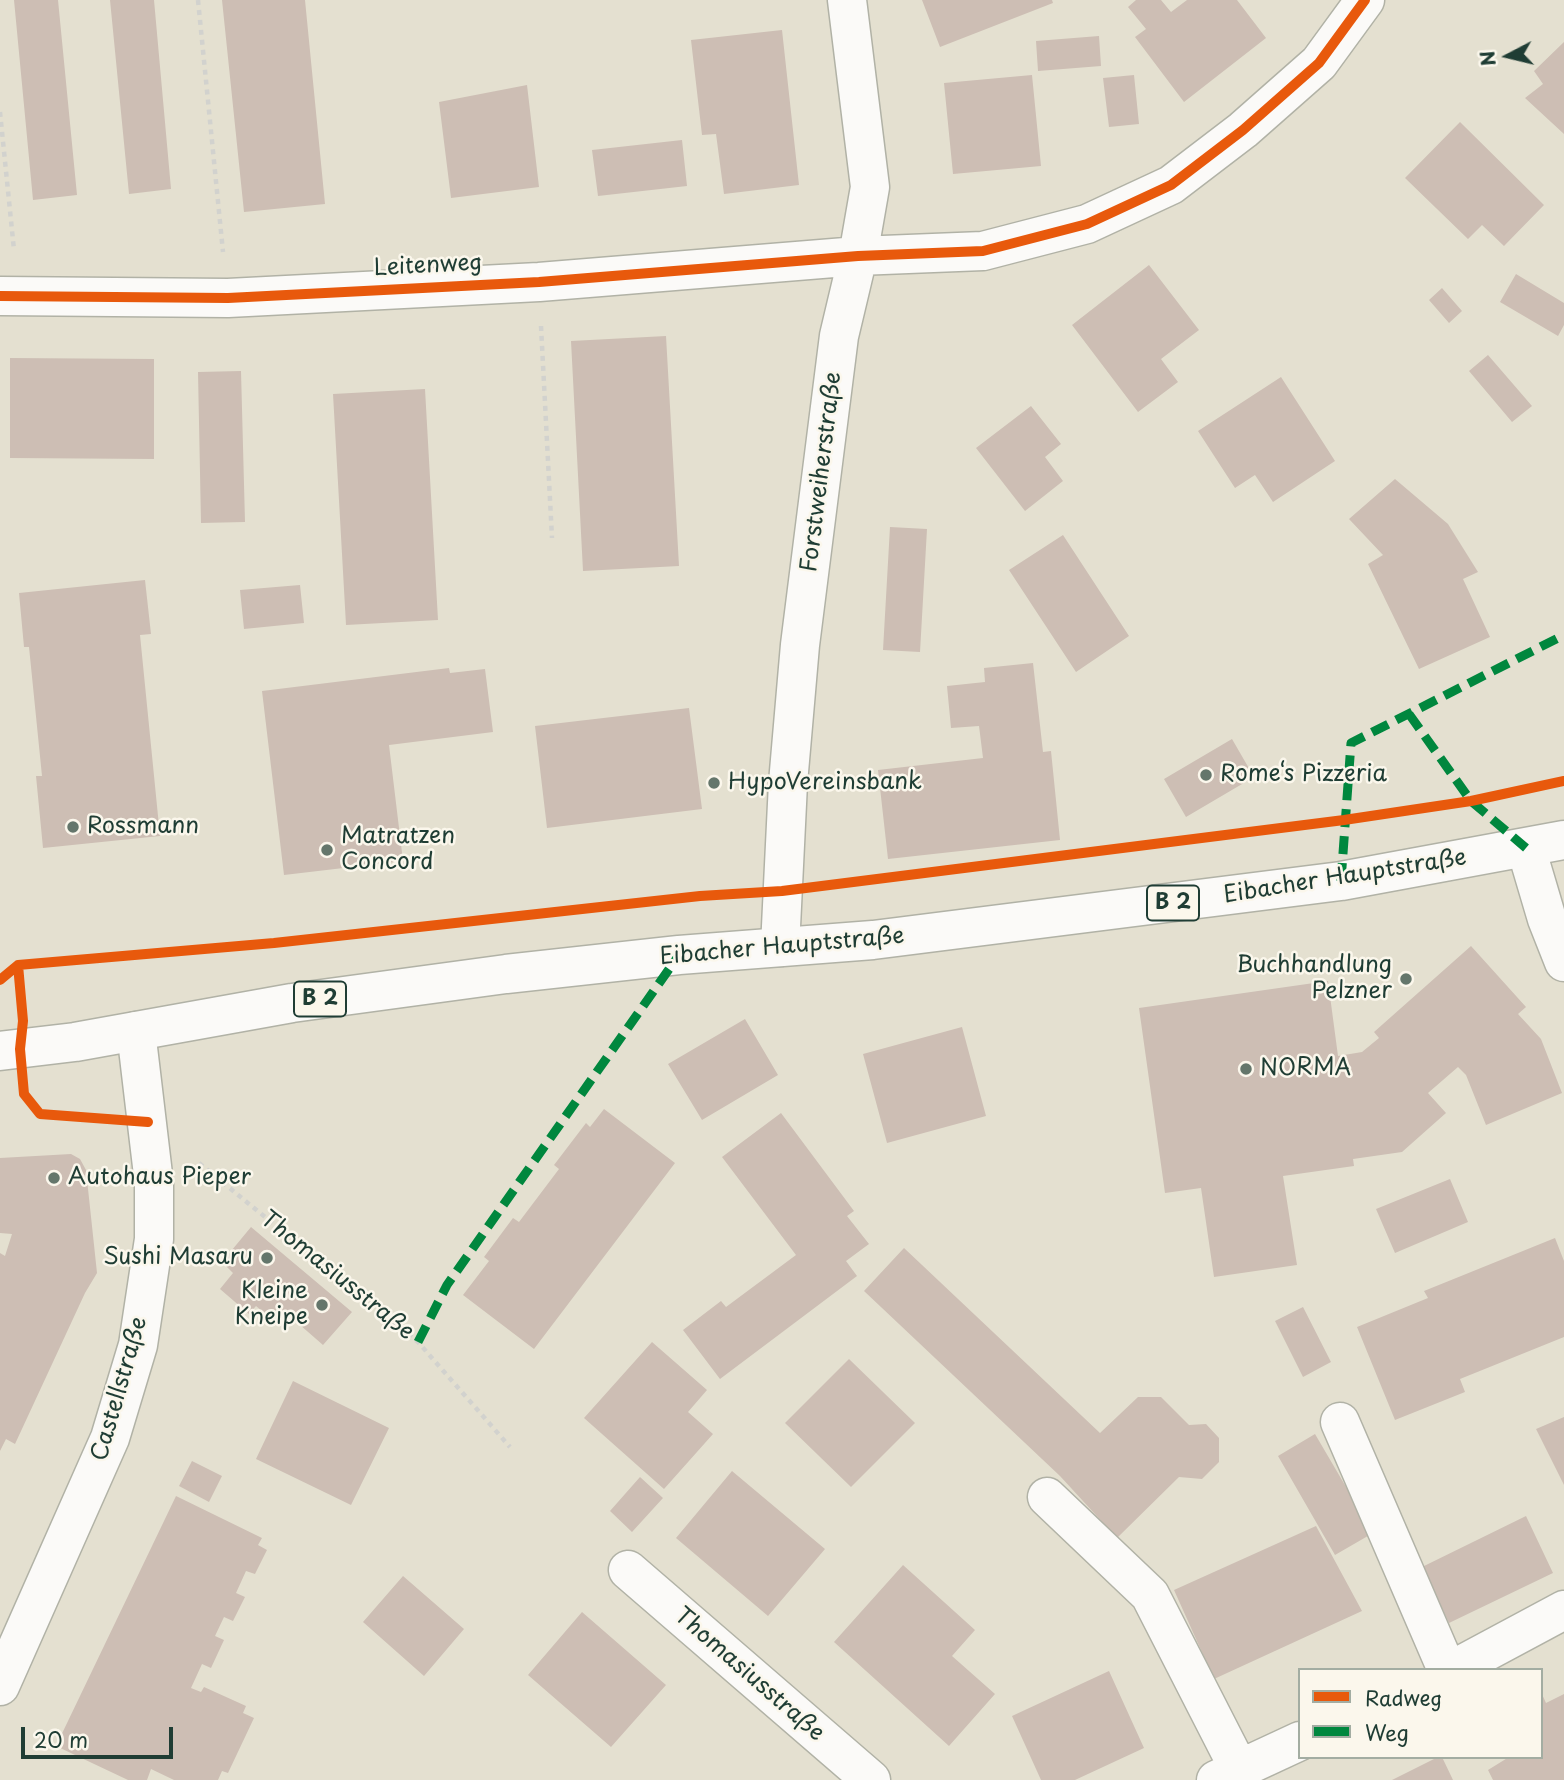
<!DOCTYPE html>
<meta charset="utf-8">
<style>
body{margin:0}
#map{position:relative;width:1564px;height:1780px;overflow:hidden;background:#e4e0d0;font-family:"Playpen Sans",sans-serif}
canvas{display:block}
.legend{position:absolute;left:1298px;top:1668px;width:245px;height:91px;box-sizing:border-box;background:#fbf7ec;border:2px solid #a3ada2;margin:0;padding:9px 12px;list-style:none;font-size:21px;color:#1f3d34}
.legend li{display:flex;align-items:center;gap:14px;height:35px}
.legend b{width:35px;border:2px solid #a3ada2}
.north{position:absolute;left:1473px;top:21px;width:70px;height:70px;-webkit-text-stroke:5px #fbf7ec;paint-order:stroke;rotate:263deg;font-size:19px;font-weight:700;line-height:28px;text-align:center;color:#1f3d34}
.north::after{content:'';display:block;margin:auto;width:24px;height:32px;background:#1f3d34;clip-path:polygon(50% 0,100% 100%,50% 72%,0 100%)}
.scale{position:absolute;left:21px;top:1727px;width:152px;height:32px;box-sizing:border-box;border:4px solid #1f3d34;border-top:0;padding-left:9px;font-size:21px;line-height:24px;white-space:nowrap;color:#1f3d34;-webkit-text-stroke:5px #fbf7ec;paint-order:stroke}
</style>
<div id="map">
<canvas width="1564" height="1780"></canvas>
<ul class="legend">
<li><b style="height:9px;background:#e8590c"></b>Radweg</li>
<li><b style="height:9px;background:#00873e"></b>Weg</li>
</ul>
<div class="north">N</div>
<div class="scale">20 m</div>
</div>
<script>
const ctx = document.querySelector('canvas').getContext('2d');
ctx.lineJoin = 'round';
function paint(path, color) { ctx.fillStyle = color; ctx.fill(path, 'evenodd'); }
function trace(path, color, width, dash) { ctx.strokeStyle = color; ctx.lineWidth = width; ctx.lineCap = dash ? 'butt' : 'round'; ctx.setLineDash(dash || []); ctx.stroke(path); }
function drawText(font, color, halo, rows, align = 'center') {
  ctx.font = font + ' "Playpen Sans",sans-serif'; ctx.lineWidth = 5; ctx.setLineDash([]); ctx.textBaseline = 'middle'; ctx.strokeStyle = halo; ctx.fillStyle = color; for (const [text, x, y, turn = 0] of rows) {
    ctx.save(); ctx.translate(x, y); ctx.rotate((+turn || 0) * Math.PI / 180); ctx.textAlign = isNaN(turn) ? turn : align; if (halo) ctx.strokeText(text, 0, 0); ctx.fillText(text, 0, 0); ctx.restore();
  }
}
const building = new Path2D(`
 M 14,0 L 58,0 L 77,195 L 33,200 Z
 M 110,0 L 154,0 L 171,189 L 129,194 Z
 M 222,0 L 305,0 L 325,204 L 244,212 Z
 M 922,0 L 1052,0 L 1053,3 L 940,47 Z
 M 1136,0 L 1161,0 L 1171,12 L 1187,0 L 1237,0 L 1266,38 L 1184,102 L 1135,37 L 1146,29 L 1128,7 Z
 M 782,30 L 799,185 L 724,194 L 716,134 L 702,135 L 691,40 Z
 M 1099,36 L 1101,66 L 1038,71 L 1036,41 Z
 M 1564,42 L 1564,134 L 1525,98 L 1543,84 L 1534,71 Z
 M 1032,75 L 1041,166 L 953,174 L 944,83 Z
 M 1134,75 L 1139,124 L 1109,127 L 1103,78 Z
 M 527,85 L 539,187 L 451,198 L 439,102 Z
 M 1460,122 L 1544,205 L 1504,246 L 1482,225 L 1468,239 L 1405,178 Z
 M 682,140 L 687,186 L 598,196 L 592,150 Z
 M 1149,265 L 1199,330 L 1161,359 L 1178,382 L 1138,412 L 1072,325 Z
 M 1516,274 L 1564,303 L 1564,325 L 1558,336 L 1500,302 Z
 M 1442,288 L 1462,311 L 1449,323 L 1429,300 Z
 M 666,336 L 679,566 L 583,571 L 571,341 Z
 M 1488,355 L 1532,406 L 1512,422 L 1469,371 Z
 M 10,358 L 154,359 L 154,459 L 10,458 Z
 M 241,371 L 245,522 L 201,523 L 198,372 Z
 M 1281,377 L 1335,461 L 1273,502 L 1255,475 L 1235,488 L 1198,431 Z
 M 425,389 L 438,620 L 346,625 L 333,394 Z
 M 1031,406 L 1061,444 L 1045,457 L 1063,481 L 1025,511 L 976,448 Z
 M 1395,479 L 1448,524 L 1478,572 L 1463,579 L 1490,637 L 1419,669 L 1368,564 L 1383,555 L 1349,519 Z
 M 890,527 L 927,529 L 920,652 L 883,650 Z
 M 1063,535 L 1129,636 L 1076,672 L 1009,570 Z
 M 145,580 L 151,634 L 140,635 L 160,836 L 43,848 L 36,776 L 42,776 L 29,647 L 24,647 L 19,593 Z
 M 300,585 L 304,623 L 244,629 L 240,590 Z
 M 1033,663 L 1043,752 L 1051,751 L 1060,840 L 888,859 L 878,770 L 983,758 L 979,726 L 951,728 L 947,686 L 985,682 L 984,668 Z
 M 449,668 L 450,673 L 485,669 L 493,732 L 389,745 L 403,861 L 284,875 L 262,691 Z
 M 689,708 L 702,809 L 547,828 L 535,726 Z
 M 1232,739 L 1254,777 L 1186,817 L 1164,779 Z
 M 1471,946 L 1526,1007 L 1518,1014 L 1541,1039 L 1562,1093 L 1486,1125 L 1466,1075 L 1458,1067 L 1428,1093 L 1446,1113 L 1402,1152 L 1353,1159 L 1354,1166 L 1283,1176 L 1297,1265 L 1214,1277 L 1201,1188 L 1165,1193 L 1139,1008 L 1328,981 L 1338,1056 L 1362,1052 L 1379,1038 L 1374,1032 Z
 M 745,1019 L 778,1075 L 702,1120 L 668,1064 Z
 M 962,1027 L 986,1116 L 887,1143 L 863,1054 Z
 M 604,1109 L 675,1163 L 534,1349 L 463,1295 L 489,1261 L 484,1257 L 513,1218 L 519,1222 L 559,1169 L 554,1165 L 586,1123 L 590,1127 Z
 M 781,1113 L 854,1211 L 847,1216 L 869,1244 L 846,1261 L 857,1276 L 720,1379 L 683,1330 L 721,1301 L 726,1307 L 796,1255 L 722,1157 Z
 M 71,1154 L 80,1159 L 86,1170 L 97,1273 L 85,1293 L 15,1444 L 6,1439 L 0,1451 L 0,1253 L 5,1256 L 12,1234 L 0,1233 L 0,1158 Z
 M 1450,1179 L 1468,1222 L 1395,1253 L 1376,1209 Z
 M 251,1227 L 352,1312 L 323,1345 L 284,1311 L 275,1322 L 256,1306 L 249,1314 L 220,1289 L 233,1273 L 222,1262 Z
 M 1555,1238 L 1564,1261 L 1564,1337 L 1460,1379 L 1465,1392 L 1395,1420 L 1357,1327 L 1428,1298 L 1424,1291 Z
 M 904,1248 L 1100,1433 L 1138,1397 L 1161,1397 L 1189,1425 L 1206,1424 L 1219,1438 L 1219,1462 L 1202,1479 L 1179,1477 L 1117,1538 L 1060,1476 L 864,1291 Z
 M 1303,1307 L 1331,1362 L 1303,1377 L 1275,1321 Z
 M 652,1342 L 707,1390 L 688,1412 L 713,1434 L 664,1489 L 584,1418 Z
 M 849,1359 L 915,1423 L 851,1487 L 785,1423 Z
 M 293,1381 L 389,1428 L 351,1505 L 256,1459 Z
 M 1564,1417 L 1564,1485 L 1536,1429 Z
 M 1315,1434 L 1373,1533 L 1335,1555 L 1278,1456 Z
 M 192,1461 L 222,1476 L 209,1502 L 179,1486 Z
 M 732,1471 L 825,1549 L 768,1616 L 676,1538 Z
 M 640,1477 L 663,1498 L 632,1532 L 610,1511 Z
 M 176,1496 L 262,1538 L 258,1545 L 267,1550 L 255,1574 L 246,1571 L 236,1593 L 245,1597 L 233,1621 L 224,1617 L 215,1636 L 224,1640 L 211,1668 L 202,1664 L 191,1688 L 201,1692 L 204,1687 L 246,1706 L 243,1713 L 254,1718 L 228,1773 L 222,1771 L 218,1780 L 174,1780 L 151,1769 L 147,1780 L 128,1780 L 56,1746 Z
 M 1526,1516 L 1553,1573 L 1449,1623 L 1422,1567 Z
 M 1316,1526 L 1362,1611 L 1214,1679 L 1174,1590 Z
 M 903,1565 L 975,1630 L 952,1656 L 995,1694 L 949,1746 L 834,1642 Z
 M 403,1576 L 464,1629 L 424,1676 L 363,1622 Z
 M 582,1612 L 666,1685 L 611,1747 L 528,1675 Z
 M 1109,1671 L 1144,1748 L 1075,1780 L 1041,1780 L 1012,1716 Z
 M 1541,1692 L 1546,1703 L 1564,1694 L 1564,1780 L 1493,1780 L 1488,1770 L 1509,1757 L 1541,1757 Z
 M 1438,1757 L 1442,1757 L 1453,1780 L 1392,1780 Z`);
const path = new Path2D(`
 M 198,0 L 223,252
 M 0,112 L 14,250
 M 541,326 L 552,538
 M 18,965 L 21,1002
 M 24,1094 L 40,1114 L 100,1117
 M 199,1163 L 418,1342 L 510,1447`);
const minor = new Path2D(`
 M 0,296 L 228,298 L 539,282 L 858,256 L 983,251 L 1087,224 L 1171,185 L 1243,130 L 1319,63 L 1365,0
 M 1526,848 L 1547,919 L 1564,962
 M 780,947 L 788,783 L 800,645 L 839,336 L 858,256 L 870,187 L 847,0
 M 1340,1422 L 1447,1670
 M 1047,1497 L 1150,1595 L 1239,1769
 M 628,1570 L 871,1780
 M 1452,1670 L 1564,1610
 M 0,1686 L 110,1438 L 138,1345 L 154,1239 L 154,1183 L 136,1031
 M 1216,1780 L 1300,1741`);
const major = new Path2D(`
 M 0,1051 L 75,1042 L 292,1003 L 506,974 L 679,955 L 873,940 L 1341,881 L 1564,840`);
const quiet = new Path2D(`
 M 1409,714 L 1471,801 L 1526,848
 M 1341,881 L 1351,743 L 1564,635
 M 418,1342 L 447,1285 L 679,955`);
const cycleway = new Path2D(`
 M 0,296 L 228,298 L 539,282 L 858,256 L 983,251 L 1087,224 L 1171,185 L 1243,130 L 1319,63 L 1365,0
 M 18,965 L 23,1021 L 20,1049 L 24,1094 L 40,1114 L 148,1122
 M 0,980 L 18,965 L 274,943 L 700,896 L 782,891 L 1344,820 L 1471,801 L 1564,781`);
const markers = [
 [1206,775,7,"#64766b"],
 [714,783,7,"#64766b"],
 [73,827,7,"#64766b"],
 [327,850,7,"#64766b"],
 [1406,979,7,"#64766b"],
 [1246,1069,7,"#64766b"],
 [54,1178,7,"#64766b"],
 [267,1258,7,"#64766b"],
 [322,1305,7,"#64766b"]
];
const shields = [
 [1173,903,52],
 [320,999,52]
];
const shieldNames = [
 ["B 2",1173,903],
 ["B 2",320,999]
];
const streetNames = [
 ["Leitenweg",428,266,-3],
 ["Forstweiherstraße",822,472,-83],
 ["Eibacher Hauptstraße",1345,877,-9],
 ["Eibacher Hauptstraße",782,947,-5],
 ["Thomasiusstraße",337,1276,39],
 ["Castellstraße",120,1389,-74],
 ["Thomasiusstraße",749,1675,41]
];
const poiNames = [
 ["Rome‘s Pizzeria",1220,775],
 ["HypoVereinsbank",728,783],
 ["Rossmann",87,827],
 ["Matratzen",341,837],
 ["Concord",341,863],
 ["Buchhandlung",1392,966,"right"],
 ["Pelzner",1392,992,"right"],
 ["NORMA",1260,1069],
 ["Autohaus Pieper",68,1178],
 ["Sushi Masaru",253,1258,"right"],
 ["Kleine",308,1292,"right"],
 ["Kneipe",308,1318,"right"]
];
paint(building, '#cdbeb4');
trace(minor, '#b1b2a6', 41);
trace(major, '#b1b2a6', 41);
trace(path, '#d2d2ce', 4.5, [5, 5]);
trace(minor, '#fbfaf8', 38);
trace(major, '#fbfaf8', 38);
trace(quiet, '#00873e', 9, [18, 9]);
trace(cycleway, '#e8590c', 10);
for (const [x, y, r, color] of markers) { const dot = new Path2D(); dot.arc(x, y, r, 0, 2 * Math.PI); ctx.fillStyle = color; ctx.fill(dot); trace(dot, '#fbf7ec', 2.5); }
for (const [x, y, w] of shields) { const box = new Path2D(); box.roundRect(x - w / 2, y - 17.5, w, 35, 5); ctx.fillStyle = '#fbf7ec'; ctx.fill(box); trace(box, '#1f3d34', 2); }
drawText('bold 21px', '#1f3d34', null, shieldNames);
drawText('23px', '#1f3d34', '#fbf7ec', streetNames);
drawText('23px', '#1f3d34', '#fbf7ec', poiNames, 'left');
</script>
